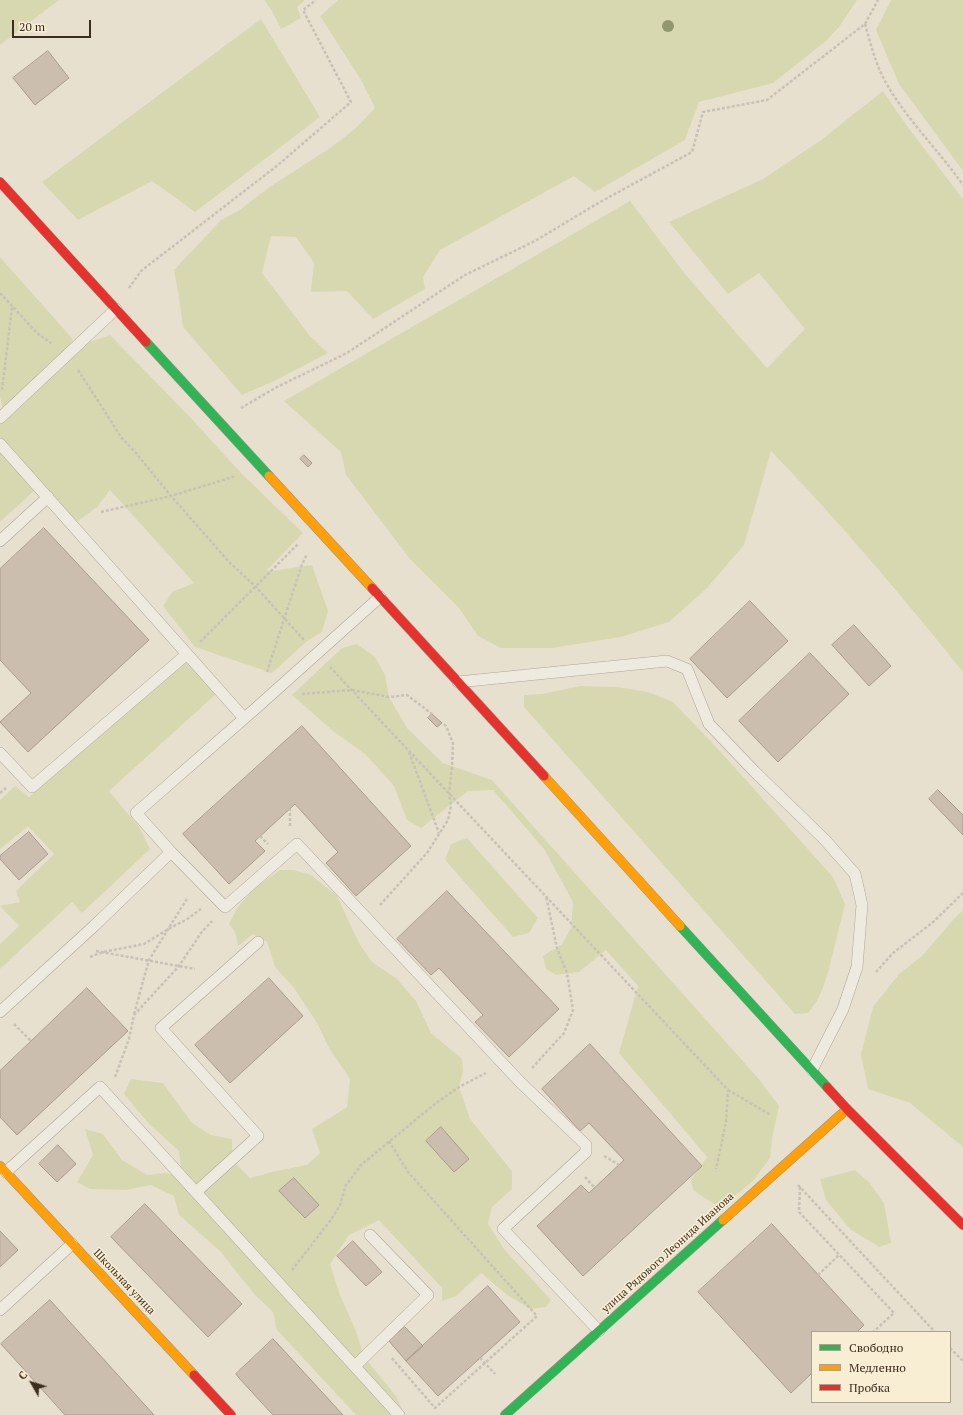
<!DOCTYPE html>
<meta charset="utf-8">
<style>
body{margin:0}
#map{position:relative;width:963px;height:1415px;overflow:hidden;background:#e8e0ce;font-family:"PT Serif",serif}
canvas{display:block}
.legend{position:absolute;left:811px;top:1331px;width:140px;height:72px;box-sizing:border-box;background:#f8eed4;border:1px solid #ada18b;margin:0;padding:5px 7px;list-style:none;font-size:12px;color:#3d2d1e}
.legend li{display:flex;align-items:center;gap:8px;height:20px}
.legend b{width:20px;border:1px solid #ada18b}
.north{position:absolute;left:12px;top:1363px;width:40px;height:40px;-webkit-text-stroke:3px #f8eed4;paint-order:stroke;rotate:309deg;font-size:11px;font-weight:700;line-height:16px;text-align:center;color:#3d2d1e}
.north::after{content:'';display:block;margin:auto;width:14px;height:18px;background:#3d2d1e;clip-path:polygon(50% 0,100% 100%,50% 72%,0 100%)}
.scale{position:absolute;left:12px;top:20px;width:79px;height:18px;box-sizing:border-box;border:2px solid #3d2d1e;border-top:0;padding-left:5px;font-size:12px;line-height:14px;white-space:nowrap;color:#3d2d1e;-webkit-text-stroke:3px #f8eed4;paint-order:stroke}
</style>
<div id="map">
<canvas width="963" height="1415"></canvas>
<ul class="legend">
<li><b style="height:5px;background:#30b455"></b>Свободно</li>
<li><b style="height:5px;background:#ff9f0a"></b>Медленно</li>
<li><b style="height:5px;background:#e5322d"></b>Пробка</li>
</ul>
<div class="north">С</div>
<div class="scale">20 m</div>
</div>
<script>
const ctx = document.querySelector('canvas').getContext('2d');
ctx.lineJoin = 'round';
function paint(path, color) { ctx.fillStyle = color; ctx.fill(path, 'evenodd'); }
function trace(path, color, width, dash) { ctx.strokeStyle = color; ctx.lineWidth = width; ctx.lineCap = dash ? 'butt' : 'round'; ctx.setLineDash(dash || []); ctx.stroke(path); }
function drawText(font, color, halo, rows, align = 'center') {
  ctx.font = font + ' "PT Serif",serif'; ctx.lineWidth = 3; ctx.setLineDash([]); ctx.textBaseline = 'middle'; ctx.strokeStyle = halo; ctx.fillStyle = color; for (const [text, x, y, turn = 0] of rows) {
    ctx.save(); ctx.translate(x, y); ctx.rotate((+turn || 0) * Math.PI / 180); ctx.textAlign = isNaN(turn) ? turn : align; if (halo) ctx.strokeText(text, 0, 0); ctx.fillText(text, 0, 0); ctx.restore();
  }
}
const green = new Path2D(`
 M 0,0 L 59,0 L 0,45 Z
 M 264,0 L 305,0 L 297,7 L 301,18 L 281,29 L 272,11 Z
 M 338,0 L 857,0 L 839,27 L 826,41 L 773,83 L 699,102 L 685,140 L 595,192 L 574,176 L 440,250 L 423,277 L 425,289 L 373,319 L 347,291 L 311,292 L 314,263 L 296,237 L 271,236 L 262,273 L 310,336 L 328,353 L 274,381 L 242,395 L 183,327 L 179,298 L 174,270 L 221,220 L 238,211 L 271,186 L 330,148 L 356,128 L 375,108 L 361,80 L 320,16 Z
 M 891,0 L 963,0 L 963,171 L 899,84 L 876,30 Z
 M 261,19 L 320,117 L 195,212 L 152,181 L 78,220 L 42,182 Z
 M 883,91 L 907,126 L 963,199 L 963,672 C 902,596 839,521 771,451 L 744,545 L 707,588 L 669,622 L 621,637 L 552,648 L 501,648 L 478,636 L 459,608 L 410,559 L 346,475 L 341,452 L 284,401 L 630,201 L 685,274 L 767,368 L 805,329 L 759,273 L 728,294 L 669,222 L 763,179 L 821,140 Z
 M 0,257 L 71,337 L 76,347 L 110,335 L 190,417 L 242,474 L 303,533 L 267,570 L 271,571 L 312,565 L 328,611 L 322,632 L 306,642 L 272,673 L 195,647 L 163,606 L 172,592 L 194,583 L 110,490 L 97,507 L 75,523 L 0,437 L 0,422 L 4,414 L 0,397 Z
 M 0,452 L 35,490 L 0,522 Z
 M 357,644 L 375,657 L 385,675 L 389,697 L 407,728 L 443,763 L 492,780 L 758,1078 L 779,1106 L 772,1138 L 770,1158 L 753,1181 L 720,1208 L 693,1190 L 691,1180 L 707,1157 L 619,1053 L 638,986 L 606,950 L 579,972 L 556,975 L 546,969 L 543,956 L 562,944 L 571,928 L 573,902 L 544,849 L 493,790 L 468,791 L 421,828 L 407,820 L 394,786 L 366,755 L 333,731 L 292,695 L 342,648 Z
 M 186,660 L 216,694 L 109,791 L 139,827 L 150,849 L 82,913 L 72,902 L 0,969 L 0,944 L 19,926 L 0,906 L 20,902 L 16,891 L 54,854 L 28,826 L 0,849 L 0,800 L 15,786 L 29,797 Z
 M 580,686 L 618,687 L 648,692 L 673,702 L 719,750 L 833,877 L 845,904 L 829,969 L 823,988 L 817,1001 L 808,1013 L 795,1014 L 524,707 L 524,695 L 542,694 Z
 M 467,838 L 538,918 L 529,933 L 513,937 L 445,860 L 451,844 Z
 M 280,870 L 294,870 L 311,875 L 337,896 L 359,943 L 372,962 L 396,978 L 416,1001 L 431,1033 L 462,1059 L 463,1071 L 459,1087 L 470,1119 L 512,1171 L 512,1189 L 492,1207 L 488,1224 L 504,1249 L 551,1300 L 546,1307 L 531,1309 L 507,1295 L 481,1273 L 456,1296 L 442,1301 L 442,1288 L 379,1220 L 349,1235 L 330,1264 L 340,1295 L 356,1331 L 364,1357 L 396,1396 L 405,1415 L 356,1415 L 277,1330 L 273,1312 L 254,1294 L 220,1251 L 179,1215 L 174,1196 L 151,1185 L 126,1190 L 90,1189 L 77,1182 L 93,1155 L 85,1129 L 103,1134 L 122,1160 L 147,1175 L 165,1173 L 182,1177 L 179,1151 L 149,1124 L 124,1094 L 131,1079 L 163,1083 L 192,1123 L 211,1135 L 232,1139 L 232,1160 L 250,1178 L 276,1171 L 307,1165 L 320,1153 L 312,1129 L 347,1107 L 350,1079 L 329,1048 L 317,1023 L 294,988 L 275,967 L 267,942 L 253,934 L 238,946 L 235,932 L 229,924 L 237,908 L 255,888 Z
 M 963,910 L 963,1147 L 910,1103 L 868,1089 L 861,1054 L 873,1007 L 899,974 L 922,956 L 953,920 Z
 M 855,1170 L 869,1182 L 884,1203 L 891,1243 L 879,1247 L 850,1229 L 826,1200 L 820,1179 Z`);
const building = new Path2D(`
 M 48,51 L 69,78 L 35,105 L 13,78 Z
 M 304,455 L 312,463 L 308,467 L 300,459 Z
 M 44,528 L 149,640 L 28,752 L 0,722 L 31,693 L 0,660 L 0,569 Z
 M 750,601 L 788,641 L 727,698 L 690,659 Z
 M 854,625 L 891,666 L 869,686 L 832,645 Z
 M 810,653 L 849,694 L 778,762 L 739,721 Z
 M 432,714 L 442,723 L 437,727 L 428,718 Z
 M 302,726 L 411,846 L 356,896 L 326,863 L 338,852 L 295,804 L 255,841 L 265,851 L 229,884 L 183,834 Z
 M 938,790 L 963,815 L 963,835 L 929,799 Z
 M 29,832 L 48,854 L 19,880 L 0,859 L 0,856 Z
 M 447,891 L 559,1009 L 509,1057 L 475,1022 L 483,1015 L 439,968 L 431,975 L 397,939 Z
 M 269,978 L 303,1016 L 230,1083 L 195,1045 Z
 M 87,988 L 128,1031 L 17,1135 L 0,1117 L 0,1071 Z
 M 590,1044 L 702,1166 L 583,1276 L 537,1226 L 581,1185 L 589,1193 L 624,1160 L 589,1123 L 580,1131 L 542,1089 Z
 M 441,1127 L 469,1159 L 454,1172 L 426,1141 Z
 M 58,1145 L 76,1164 L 57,1182 L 39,1164 Z
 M 294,1178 L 319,1205 L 305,1218 L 279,1191 Z
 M 145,1204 L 242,1304 L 208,1337 L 111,1237 Z
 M 772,1224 L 864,1325 L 857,1332 L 812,1332 L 812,1373 L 791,1393 L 698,1292 Z
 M 0,1231 L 18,1250 L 0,1267 Z
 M 353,1241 L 382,1272 L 366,1286 L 337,1256 Z
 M 488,1286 L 520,1322 L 438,1396 L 406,1361 Z
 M 50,1300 L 154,1415 L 65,1415 L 1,1344 Z
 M 405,1327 L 423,1346 L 406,1361 L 389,1341 Z
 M 273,1339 L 277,1343 L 343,1415 L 273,1415 L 239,1378 L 236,1374 Z`);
const path = new Path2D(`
 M 865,24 C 871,46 877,69 889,88 C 910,123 940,152 963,185
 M 129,288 L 141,271 L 278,165 L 351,102 L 303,10 L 316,0
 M 0,293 L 37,333 L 51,343
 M 78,370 L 121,437 L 136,453 L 171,496 L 230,563 L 255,586 L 304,640
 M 2,390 L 12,307
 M 241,408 L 277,387 L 347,353 L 465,275 L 535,241 L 600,202 L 692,152 L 703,112 L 767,100 L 865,24 L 878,0
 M 101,512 L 171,496 L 236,476
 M 200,642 L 298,544
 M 330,667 L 728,1090 L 726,1122 L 716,1169
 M 267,672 L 301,567 L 307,554
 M 302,694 L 352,690 L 389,697 L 407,695 L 432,714
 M 409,752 L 439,833
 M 0,793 L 7,787
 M 290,826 L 290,809
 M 260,836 L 268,844
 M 380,905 L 427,853 L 448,820 L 451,806 L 449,793 L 452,766 L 453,743 L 446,726 L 442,723
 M 96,951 L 195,969
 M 90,957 L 103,952 L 144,944 L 170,928 L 186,920 L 201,909
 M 876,972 L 893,953 L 932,923 L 963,893
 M 134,1014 L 149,960 L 188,897
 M 14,1024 L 31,1041
 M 532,1068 L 564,1033 L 573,1010 L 567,973 L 557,948 L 546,896
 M 115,1077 L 129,1039 L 134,1015 L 179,966 L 201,933 L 212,921
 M 728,1090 L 771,1115
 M 389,1141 L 408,1172 L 537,1316 L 435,1408 L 391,1357
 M 604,1156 L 619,1165
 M 585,1177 L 594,1187
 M 798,1185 L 935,1332
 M 800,1187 L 799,1212 L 894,1313 L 873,1332
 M 292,1270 L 330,1221 L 340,1205 L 346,1185 L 361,1165 L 436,1103 L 459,1087 L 486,1073
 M 818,1275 L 839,1255
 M 950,1348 L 963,1361
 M 480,1358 L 495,1374`);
const lane = new Path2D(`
 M 0,418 L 116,309
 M 0,444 L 244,718
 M 0,541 L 48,497
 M 380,597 L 255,709 L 136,813 L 171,852 L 225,907 L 297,844 L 520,1082 L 586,1145 L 586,1152 L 503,1229 L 599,1331
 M 458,682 L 667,661 L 687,669 L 709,724 L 754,771 L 825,840 L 855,874 L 862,905 L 857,967 L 843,1009 L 812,1070
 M 0,753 L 32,787 L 187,654
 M 0,1012 L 94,926 L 171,852
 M 6,1172 L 100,1087 L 399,1415
 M 196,1192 L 258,1136 L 161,1028 L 258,942
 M 0,1310 L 72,1244
 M 355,1366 L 428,1295 L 370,1235`);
const fast = new Path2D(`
 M 146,342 L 269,476
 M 680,926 L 827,1087
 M 505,1415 L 723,1220`);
const slow = new Path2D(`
 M 269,476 L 372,588
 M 544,776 L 680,926
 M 0,1166 L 194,1375
 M 723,1220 L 847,1109`);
const jam = new Path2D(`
 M 0,182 L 146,342
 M 372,588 L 544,776
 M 827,1087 L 847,1109 L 963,1225
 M 194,1375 L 231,1415`);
const trees = [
 [668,26]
];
const streetNames = [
 ["улица Рядового Леонида Иванова",668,1253,-42],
 ["Школьная улица",124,1282,47]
];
paint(green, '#d8d8b0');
paint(building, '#ccbeaf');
trace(building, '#a89b8d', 1);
trace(lane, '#ada597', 12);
trace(fast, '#9d9487', 10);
trace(slow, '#9d9487', 10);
trace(jam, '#9d9487', 10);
trace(path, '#c7c1b7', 2.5, [3, 2]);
trace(lane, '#efeae0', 11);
trace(fast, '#30b455', 9);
trace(slow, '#ff9f0a', 9);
trace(jam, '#e5322d', 9);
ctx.fillStyle = '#929770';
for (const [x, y] of trees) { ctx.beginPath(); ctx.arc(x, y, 6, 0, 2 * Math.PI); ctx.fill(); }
drawText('11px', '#3d2d1e', '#f8eed4', streetNames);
</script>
